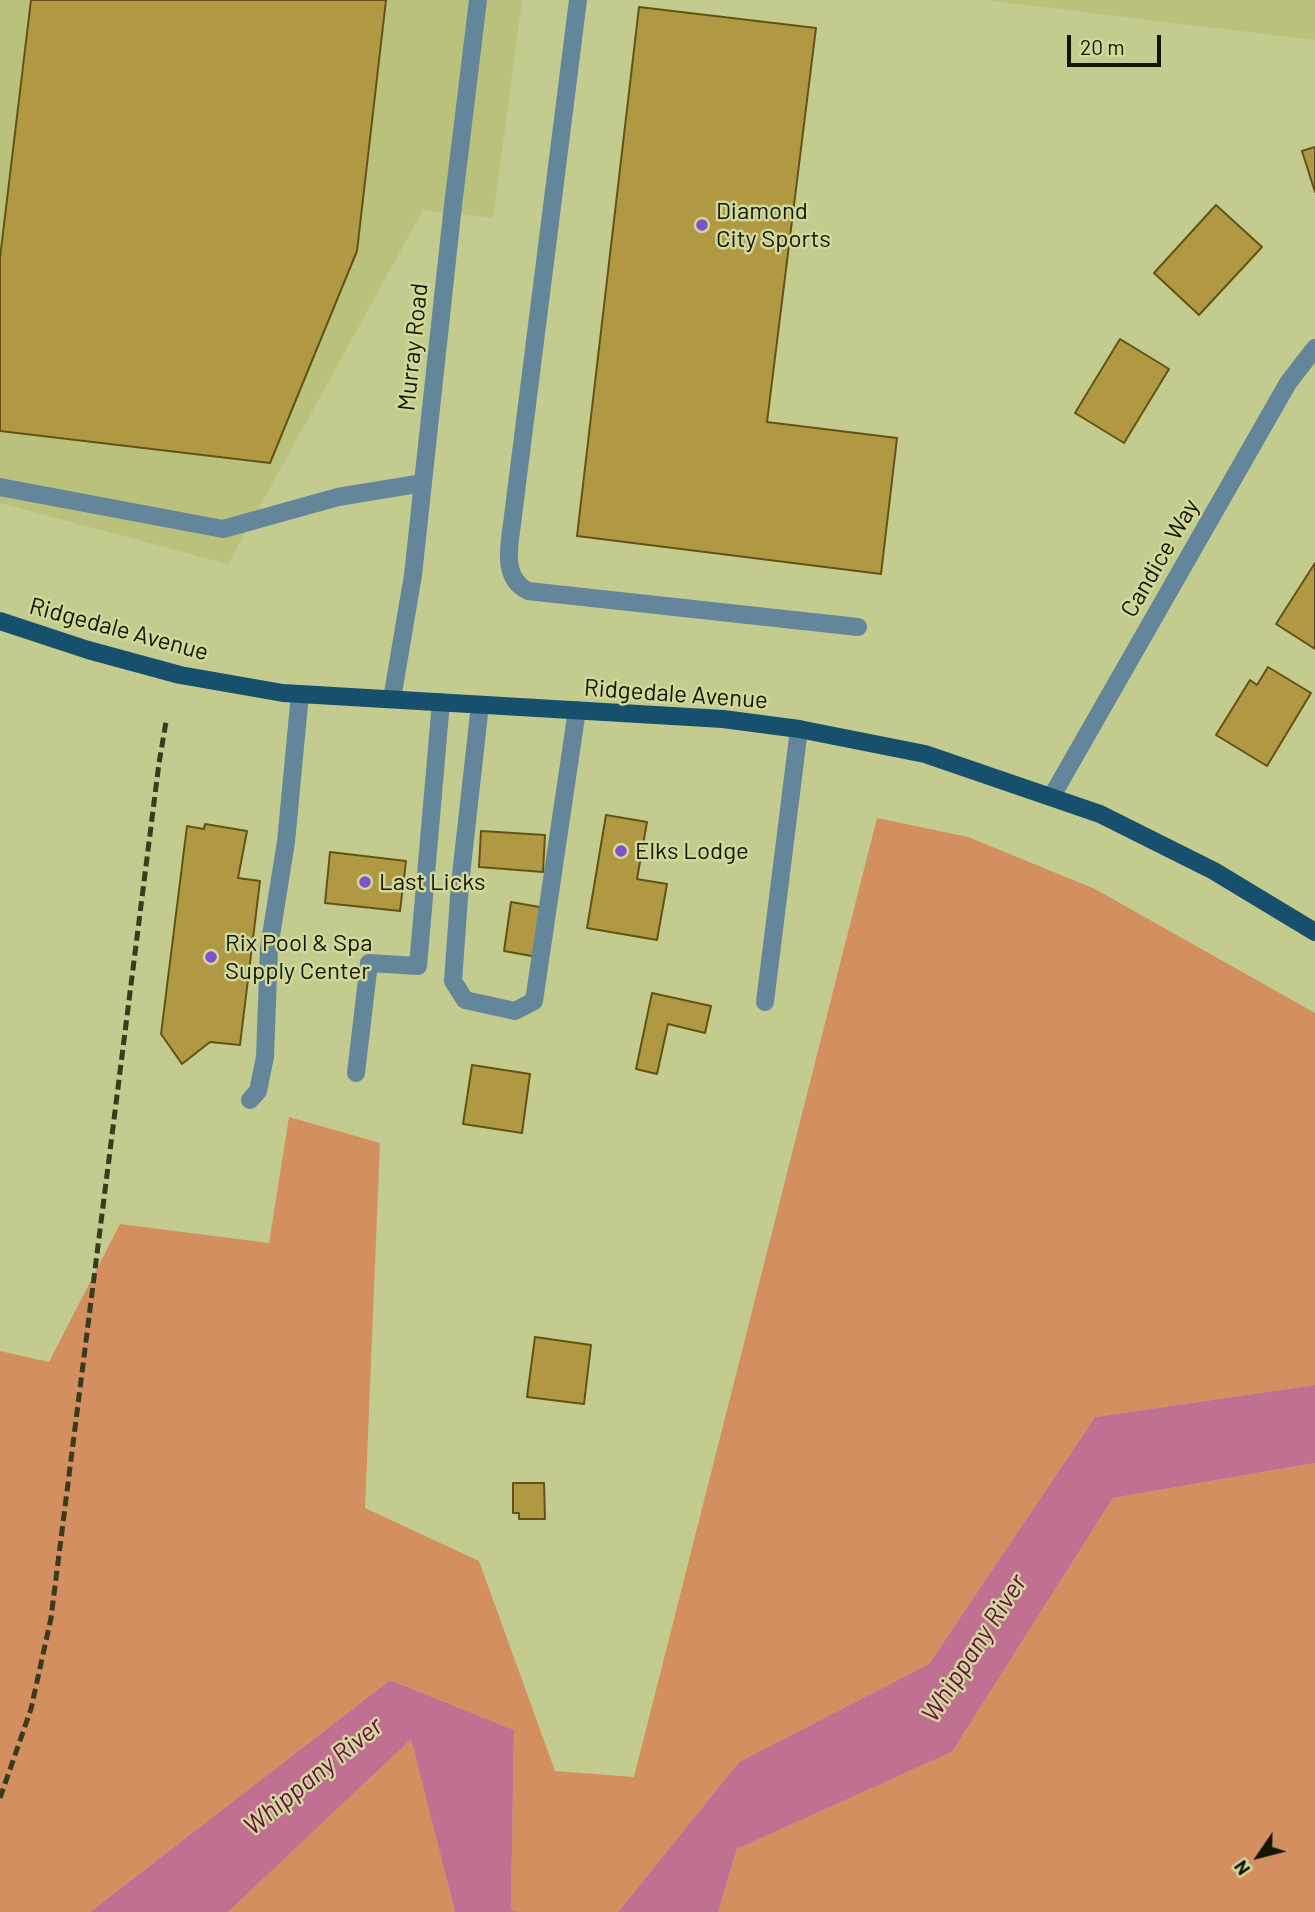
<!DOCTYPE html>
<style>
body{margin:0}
#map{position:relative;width:1315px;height:1912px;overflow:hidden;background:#c3cb8e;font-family:Barlow,sans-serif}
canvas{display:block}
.north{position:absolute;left:1224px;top:1821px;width:70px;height:70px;-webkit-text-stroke:5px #d0d89b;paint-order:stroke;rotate:235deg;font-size:19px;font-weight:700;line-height:28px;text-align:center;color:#131501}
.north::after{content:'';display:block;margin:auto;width:24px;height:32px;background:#131501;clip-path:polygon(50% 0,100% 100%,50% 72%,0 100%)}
.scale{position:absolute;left:1067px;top:35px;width:94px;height:32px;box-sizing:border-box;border:4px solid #131501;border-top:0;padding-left:9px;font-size:21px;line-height:24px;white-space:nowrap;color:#131501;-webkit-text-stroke:5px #d0d89b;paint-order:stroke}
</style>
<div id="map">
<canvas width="1315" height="1912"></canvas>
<div class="north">N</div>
<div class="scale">20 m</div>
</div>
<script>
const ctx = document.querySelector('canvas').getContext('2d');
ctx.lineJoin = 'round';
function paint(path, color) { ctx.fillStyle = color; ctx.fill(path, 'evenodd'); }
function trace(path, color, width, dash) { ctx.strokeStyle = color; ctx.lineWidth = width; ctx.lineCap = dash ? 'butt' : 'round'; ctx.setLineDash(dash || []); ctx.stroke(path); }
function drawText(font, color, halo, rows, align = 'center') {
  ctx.font = font + ' Barlow,sans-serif'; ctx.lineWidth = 5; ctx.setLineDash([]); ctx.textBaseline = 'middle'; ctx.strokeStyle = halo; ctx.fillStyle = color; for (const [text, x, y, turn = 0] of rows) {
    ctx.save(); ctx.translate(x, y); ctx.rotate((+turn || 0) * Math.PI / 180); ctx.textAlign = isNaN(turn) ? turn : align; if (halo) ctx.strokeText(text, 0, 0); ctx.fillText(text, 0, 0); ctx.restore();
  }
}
const built = new Path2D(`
 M 0,0 L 522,0 L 493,218 L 423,210 L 228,564 L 0,503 Z
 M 985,0 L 1315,0 L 1315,40 Z`);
const green = new Path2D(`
 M 877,818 L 968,837 L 1095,889 L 1315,1013 L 1315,1385 L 1095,1417 L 929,1664 L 739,1762 L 618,1912 L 517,1912 L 511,1909 L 514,1730 L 390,1680 L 90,1912 L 0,1912 L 0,1351 L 49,1362 L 120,1224 L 269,1243 L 289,1117 L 380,1143 L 365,1508 L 479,1561 L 555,1771 L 634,1777 Z
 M 1315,1463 L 1315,1912 L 718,1912 L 737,1849 L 952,1752 L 1113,1498 Z
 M 411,1738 L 455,1912 L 228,1912 Z`);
const water = new Path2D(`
 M 1315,1385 L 1315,1463 L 1113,1498 L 952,1752 L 737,1849 L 718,1912 L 618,1912 L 739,1762 L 929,1664 L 1095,1417 Z
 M 390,1680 L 514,1730 L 511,1909 L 517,1912 L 455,1912 L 411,1739 L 228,1912 L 90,1912 Z`);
const building = new Path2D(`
 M 31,0 L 386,0 L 357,251 L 270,463 L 0,431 L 0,258 Z
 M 639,7 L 816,28 L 767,422 L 897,438 L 881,574 L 577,536 Z
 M 1315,147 L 1315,192 L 1302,151 Z
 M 1216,205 L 1262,247 L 1199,315 L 1154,273 Z
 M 1120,339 L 1169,369 L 1124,443 L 1075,413 Z
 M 1315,563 L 1315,649 L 1276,624 Z
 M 1268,667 L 1311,693 L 1267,766 L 1216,735 L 1250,680 L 1257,685 Z
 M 606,815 L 647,822 L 637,879 L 667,884 L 657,940 L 587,928 Z
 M 205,824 L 247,831 L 238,878 L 260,881 L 240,1045 L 210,1042 L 182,1064 L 161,1034 L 187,826 L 204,829 Z
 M 481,831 L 545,835 L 543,872 L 479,867 Z
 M 330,852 L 406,861 L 400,911 L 325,903 Z
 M 511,902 L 545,908 L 537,957 L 504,951 Z
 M 652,993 L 711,1006 L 705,1033 L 668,1024 L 657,1074 L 636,1069 Z
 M 472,1065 L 530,1074 L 522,1133 L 463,1124 Z
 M 535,1337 L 591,1345 L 584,1404 L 527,1397 Z
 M 513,1483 L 544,1483 L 545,1519 L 519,1519 L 519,1513 L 513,1513 Z`);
const minor = new Path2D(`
 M 578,0 L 513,516 C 510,543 500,577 528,591 L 858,627
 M 0,487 L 223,529 L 338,497 L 423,483
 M 392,699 L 413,575 L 452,214 L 478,0
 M 480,705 L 460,884 L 453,981 L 465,1000 L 515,1011 L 534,1001 L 577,710
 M 1052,796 L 1288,383 L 1315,348
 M 765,1002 L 799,729
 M 356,1073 L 369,963 L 418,966 L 441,702
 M 250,1100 L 258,1091 L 265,1057 L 269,948 L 286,842 L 300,694`);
const major = new Path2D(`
 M 0,621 L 88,650 L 180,675 L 283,693 L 723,719 L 799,729 L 925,754 L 1100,814 L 1214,871 L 1315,932`);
const rail = new Path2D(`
 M 0,1798 L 31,1709 L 51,1618 L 159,763 L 166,722`);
const markers = [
 [702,225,7,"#7953cd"],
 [621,851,7,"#7953cd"],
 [365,882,7,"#7953cd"],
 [211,957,7,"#7953cd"]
];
const poiNames = [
 ["Diamond",716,211],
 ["City Sports",716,239],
 ["Elks Lodge",635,851],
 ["Last Licks",379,882],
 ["Rix Pool & Spa",225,943],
 ["Supply Center",225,971]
];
const streetNames = [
 ["Murray Road",413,347,-84],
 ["Candice Way",1160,558,-60],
 ["Ridgedale Avenue",119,629,15],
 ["Ridgedale Avenue",676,694,4]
];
const waterNames = [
 ["Whippany River",974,1648,-57],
 ["Whippany River",313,1776,-39]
];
paint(built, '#b9c17d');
paint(green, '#d48f60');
paint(water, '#c07192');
paint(building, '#b19944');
trace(building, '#625315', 2);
trace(minor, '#64869a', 18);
trace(major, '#17506c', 18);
trace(rail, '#383b1e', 5, [10, 5]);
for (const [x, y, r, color] of markers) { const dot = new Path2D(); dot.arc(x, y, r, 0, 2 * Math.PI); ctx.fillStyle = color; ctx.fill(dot); trace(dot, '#d0d89b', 2.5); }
drawText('24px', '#131501', '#d0d89b', poiNames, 'left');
drawText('24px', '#131501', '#d0d89b', streetNames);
drawText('italic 26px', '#6d0941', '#d0d89b', waterNames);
</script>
